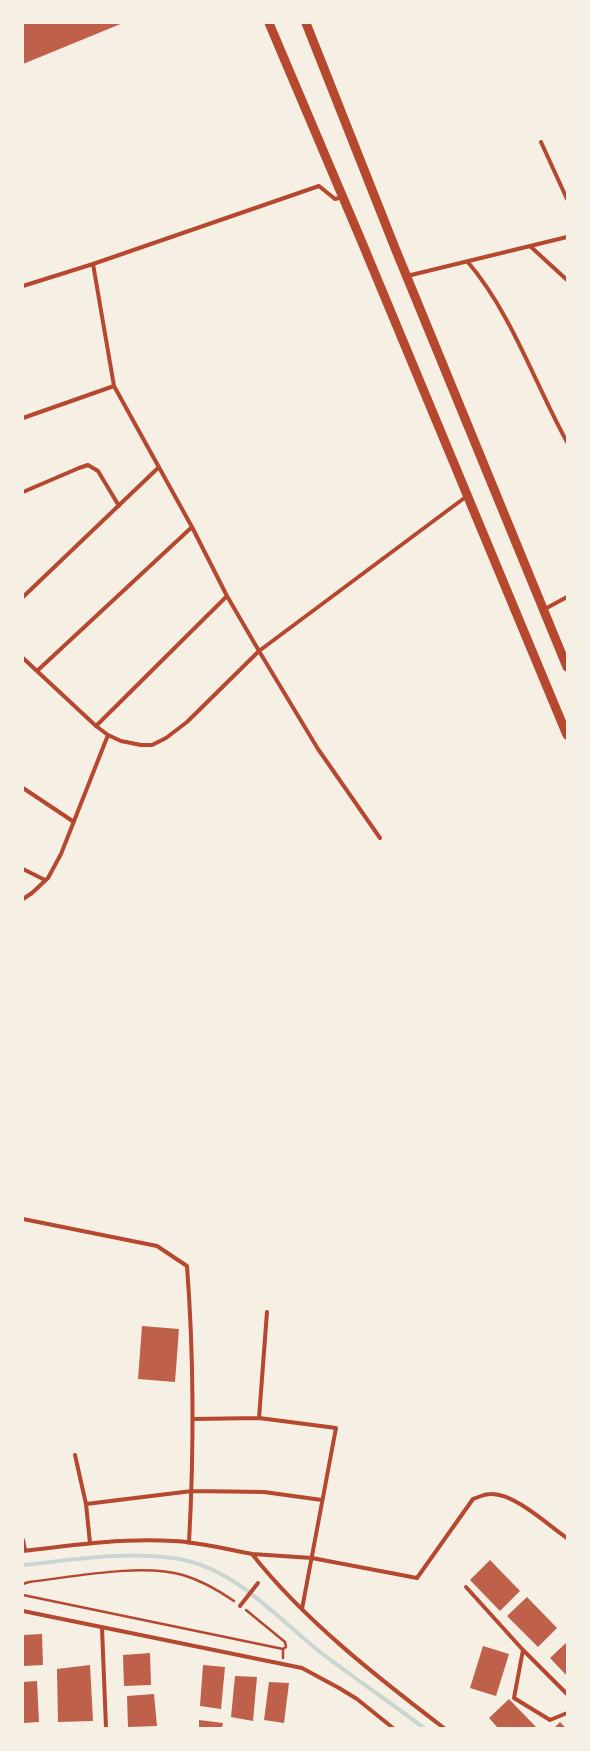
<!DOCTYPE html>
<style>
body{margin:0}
#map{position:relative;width:590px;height:1751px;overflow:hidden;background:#f6efe4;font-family:Roboto,sans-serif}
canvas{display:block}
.frame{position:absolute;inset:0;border:24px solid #f6efe4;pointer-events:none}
</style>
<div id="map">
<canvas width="590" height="1751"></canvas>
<div class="frame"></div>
</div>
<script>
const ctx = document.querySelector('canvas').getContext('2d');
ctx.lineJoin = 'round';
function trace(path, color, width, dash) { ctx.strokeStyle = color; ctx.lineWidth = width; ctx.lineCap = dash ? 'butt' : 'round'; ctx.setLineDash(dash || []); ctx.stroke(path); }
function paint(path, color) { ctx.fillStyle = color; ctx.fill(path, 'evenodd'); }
const stream = new Path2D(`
 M 23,1565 C 73,1560 123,1551 173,1558 C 235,1566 277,1619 324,1655 C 357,1680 391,1703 424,1728`);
const building = new Path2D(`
 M 23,23 L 123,23 L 23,64 Z
 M 142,1326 L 179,1329 L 175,1382 L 138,1379 Z
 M 490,1560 L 520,1591 L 500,1611 L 470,1580 Z
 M 527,1597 L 557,1628 L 538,1647 L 507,1616 Z
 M 42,1634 L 43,1665 L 23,1666 L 23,1635 Z
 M 567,1642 L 567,1676 L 550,1658 Z
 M 483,1646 L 509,1654 L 496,1696 L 470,1688 Z
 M 150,1653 L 151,1685 L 124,1686 L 123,1655 Z
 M 90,1665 L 93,1721 L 58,1722 L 57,1669 Z
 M 203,1665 L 225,1667 L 221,1709 L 200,1706 Z
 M 235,1676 L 257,1677 L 253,1721 L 231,1717 Z
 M 37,1681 L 39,1722 L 23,1723 L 23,1682 Z
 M 269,1682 L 289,1683 L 284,1723 L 264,1720 Z
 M 154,1694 L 157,1726 L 128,1727 L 127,1696 Z
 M 509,1699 L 537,1728 L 498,1728 L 489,1718 Z
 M 199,1720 L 223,1723 L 222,1728 L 199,1728 Z
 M 560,1722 L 566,1728 L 554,1728 Z`);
const path = new Path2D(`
 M 23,1584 L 29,1582 C 72,1577 142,1563 183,1575 C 203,1581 218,1590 234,1601
 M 23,1595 L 283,1649
 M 246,1610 L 285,1642 L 286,1647 L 283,1649 L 283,1658`);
const minor = new Path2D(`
 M 541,142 L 567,199
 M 530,246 L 567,280
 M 467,261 C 511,312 535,384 567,442
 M 93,264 L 114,386 L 192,527 L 227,596 L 259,651 L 318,749 L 380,838
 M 407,276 L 567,237
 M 23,286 L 93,264 L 319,186 L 335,199 L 343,197
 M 23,418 L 114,386
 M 23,492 L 79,468 L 88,465 L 98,471 L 119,506
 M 23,597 L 159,467
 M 543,610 L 567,597
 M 23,658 L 96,726 L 108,735 L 121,741 L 141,745 L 152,745 L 166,738 L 187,722 L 259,651 L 467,496
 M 37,671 L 192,527
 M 96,726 L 227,596
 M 23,788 L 74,822
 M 23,869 L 45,880
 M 23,899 L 32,893 L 48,878 L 61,854 L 108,735
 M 23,1219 L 157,1246 L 187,1266 C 194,1358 194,1451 189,1543
 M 259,1418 L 267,1312
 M 193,1419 L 259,1418 L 336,1428 L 302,1609
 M 75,1455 L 86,1504 L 90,1543
 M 86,1504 L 192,1491 L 264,1492 L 322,1500
 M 23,1540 L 25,1550
 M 23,1551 C 72,1545 123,1538 173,1541 C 199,1542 226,1549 252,1554 C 304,1620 377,1677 444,1728
 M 252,1554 L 312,1558 L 417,1578 L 473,1499 C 479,1497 484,1494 491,1494 C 514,1493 548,1525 567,1538
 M 466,1587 L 523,1650 L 567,1694
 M 240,1606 L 258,1583
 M 23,1611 L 302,1668 L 339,1688 L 357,1699 L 393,1728
 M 102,1628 L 106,1728
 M 523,1650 L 514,1698 L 550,1720 L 567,1713`);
const primary = new Path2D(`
 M 269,23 L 361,240 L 567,735
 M 306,23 L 395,248 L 567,667`);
trace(stream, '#c9d6d2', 4);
paint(building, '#bf614a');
trace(path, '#b5482f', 2.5);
trace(minor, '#b5482f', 4);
trace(primary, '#b5482f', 9);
</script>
